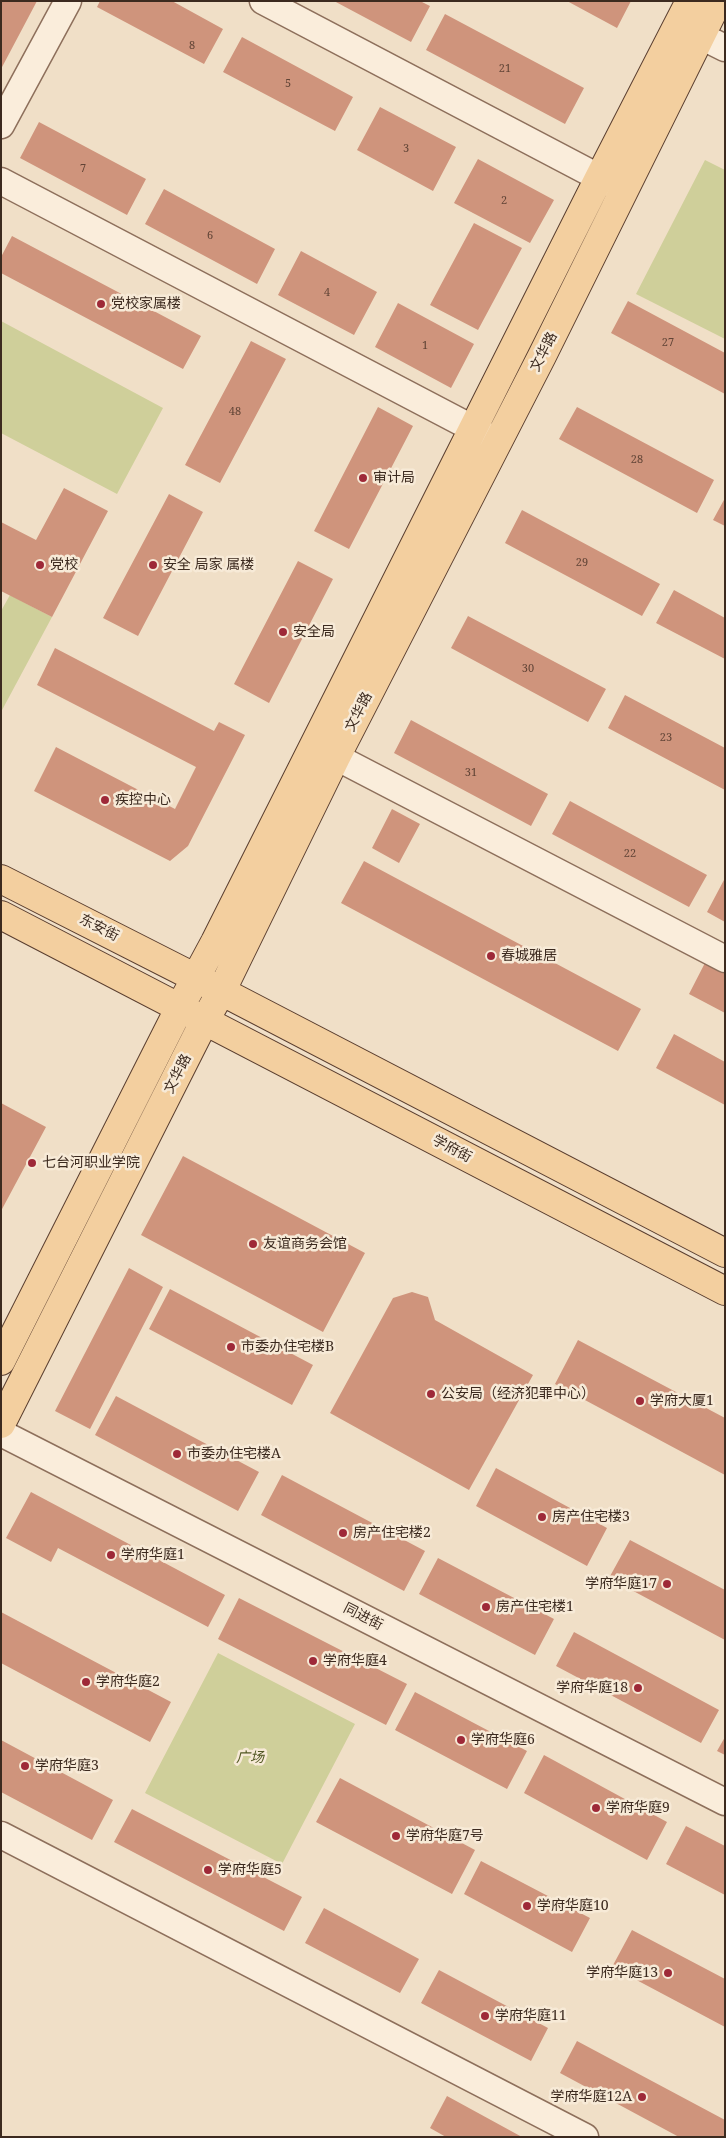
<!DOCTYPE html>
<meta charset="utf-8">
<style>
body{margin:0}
#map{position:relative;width:726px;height:2138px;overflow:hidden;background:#f0dfc7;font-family:"Noto Serif",serif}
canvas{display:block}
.frame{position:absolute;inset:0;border:2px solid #3c2a1f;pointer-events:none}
</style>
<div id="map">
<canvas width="726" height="2138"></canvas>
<div class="frame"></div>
</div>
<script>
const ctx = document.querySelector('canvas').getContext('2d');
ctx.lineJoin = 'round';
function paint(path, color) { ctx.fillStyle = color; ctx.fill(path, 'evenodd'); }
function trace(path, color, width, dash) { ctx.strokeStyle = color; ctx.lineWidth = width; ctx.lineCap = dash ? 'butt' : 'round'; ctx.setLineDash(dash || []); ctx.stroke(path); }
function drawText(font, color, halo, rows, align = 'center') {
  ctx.font = font + ' "Noto Serif","Noto Sans SC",serif'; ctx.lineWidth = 5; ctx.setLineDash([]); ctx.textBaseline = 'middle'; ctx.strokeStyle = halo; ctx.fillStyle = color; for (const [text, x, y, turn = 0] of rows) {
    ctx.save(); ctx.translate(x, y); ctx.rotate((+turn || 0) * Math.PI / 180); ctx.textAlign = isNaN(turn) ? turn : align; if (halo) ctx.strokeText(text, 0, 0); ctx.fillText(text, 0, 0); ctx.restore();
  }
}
const green = new Path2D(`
 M 705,160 L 725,170 L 725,339 L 636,294 Z
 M 1,321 L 163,408 L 117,494 L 1,433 Z
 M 10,595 L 52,617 L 1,712 L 1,611 Z
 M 218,1653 L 355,1724 L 282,1864 L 145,1793 Z`);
const building = new Path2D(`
 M 1,1 L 37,1 L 1,69 Z
 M 100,1 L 172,1 L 223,29 L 204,64 L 97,7 Z
 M 334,1 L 420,1 L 430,6 L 411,42 Z
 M 567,1 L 631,1 L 617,28 Z
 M 445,14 L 584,88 L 565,124 L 426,50 Z
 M 242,37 L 353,97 L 335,131 L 223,72 Z
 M 380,107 L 456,147 L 433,191 L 357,150 Z
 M 39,122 L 146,179 L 127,215 L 20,158 Z
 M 478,159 L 554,200 L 530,243 L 454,203 Z
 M 164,189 L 275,249 L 257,284 L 145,224 Z
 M 474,223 L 522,248 L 478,330 L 430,305 Z
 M 12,236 L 201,336 L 183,369 L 1,273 L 1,257 Z
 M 301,251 L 377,292 L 354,335 L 278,295 Z
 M 628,301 L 725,353 L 725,394 L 611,333 Z
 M 398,303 L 474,344 L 451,388 L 375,347 Z
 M 251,341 L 286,359 L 220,483 L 185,465 Z
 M 378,407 L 413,426 L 349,549 L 314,531 Z
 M 577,407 L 714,480 L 697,513 L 559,439 Z
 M 64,488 L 108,511 L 52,617 L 1,591 L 1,522 L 36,540 Z
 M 169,494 L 203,512 L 138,636 L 103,618 Z
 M 725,498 L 725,526 L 713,520 Z
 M 522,510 L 660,584 L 642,616 L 505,543 Z
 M 298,561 L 333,579 L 269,703 L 234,684 Z
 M 674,590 L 725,618 L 725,659 L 656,623 Z
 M 468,616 L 606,689 L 588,722 L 451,648 Z
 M 55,648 L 214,731 L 219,722 L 245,735 L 188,846 L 170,861 L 34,791 L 56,747 L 175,809 L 196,767 L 37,685 Z
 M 625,695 L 725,748 L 725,790 L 608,728 Z
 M 411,720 L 548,794 L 531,826 L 394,753 Z
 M 570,801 L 707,875 L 689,907 L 552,834 Z
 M 392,809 L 420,824 L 399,863 L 372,848 Z
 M 364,861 L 641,1009 L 618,1051 L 341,903 Z
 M 725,878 L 725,922 L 707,912 Z
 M 707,959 L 725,968 L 725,1013 L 689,994 Z
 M 674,1034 L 725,1062 L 725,1105 L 656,1068 Z
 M 1,1103 L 46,1127 L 1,1211 Z
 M 183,1156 L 365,1253 L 323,1332 L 141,1235 Z
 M 129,1268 L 163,1287 L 90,1429 L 55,1411 Z
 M 170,1289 L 313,1365 L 292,1405 L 149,1329 Z
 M 412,1292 L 428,1297 L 435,1320 L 533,1375 L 469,1490 L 330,1413 L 393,1298 Z
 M 578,1340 L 725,1418 L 725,1475 L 555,1384 Z
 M 116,1396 L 259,1472 L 238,1511 L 95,1435 Z
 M 496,1468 L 607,1528 L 587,1566 L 476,1506 Z
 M 282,1475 L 425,1551 L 404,1591 L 261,1515 Z
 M 31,1492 L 225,1595 L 208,1627 L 58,1548 L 51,1562 L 6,1538 Z
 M 630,1540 L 725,1590 L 725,1640 L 609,1578 Z
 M 438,1558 L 554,1619 L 535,1655 L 419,1594 Z
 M 239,1598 L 407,1684 L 386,1725 L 218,1639 Z
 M 1,1612 L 171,1702 L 150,1742 L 1,1663 Z
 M 574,1632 L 719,1710 L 701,1743 L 556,1666 Z
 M 415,1692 L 527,1751 L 507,1789 L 395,1730 Z
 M 725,1737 L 725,1755 L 717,1751 Z
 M 1,1740 L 113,1800 L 92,1840 L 1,1792 Z
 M 544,1755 L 667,1822 L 647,1860 L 524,1793 Z
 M 340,1778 L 475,1850 L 452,1894 L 316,1822 Z
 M 132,1809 L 302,1897 L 284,1931 L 114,1842 Z
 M 686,1826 L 725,1846 L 725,1895 L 666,1864 Z
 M 481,1861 L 590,1918 L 572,1952 L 464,1894 Z
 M 324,1908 L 419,1959 L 400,1993 L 305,1943 Z
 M 632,1930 L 725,1979 L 725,2027 L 612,1967 Z
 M 439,1970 L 548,2028 L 531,2061 L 421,2003 Z
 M 577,2041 L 725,2120 L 725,2137 L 679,2137 L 560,2073 Z
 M 447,2096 L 522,2137 L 446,2137 L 430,2128 Z`);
const minor = new Path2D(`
 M 263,1 L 619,188
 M 681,26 L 725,48
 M 1,125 L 68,1
 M 1,181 L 493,439
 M 336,757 L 725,959
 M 1,1433 L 725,1802
 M 1,1835 L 585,2137`);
const major = new Path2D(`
 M 1,879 L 196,978 L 725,1253
 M 1,915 L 725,1291
 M 1,1361 L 180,1007 L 215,942 L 599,178 L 690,1
 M 1,1424 L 205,1020 L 221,992 L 336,757 L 542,356 L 718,1`);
const markers = [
 [101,304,5,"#9e2938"],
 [363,478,5,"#9e2938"],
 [40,565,5,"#9e2938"],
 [153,565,5,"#9e2938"],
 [283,632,5,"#9e2938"],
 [105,800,5,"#9e2938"],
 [491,956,5,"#9e2938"],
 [32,1163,5,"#9e2938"],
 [253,1244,5,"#9e2938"],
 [231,1347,5,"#9e2938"],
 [431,1394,5,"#9e2938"],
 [640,1401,5,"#9e2938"],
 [177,1454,5,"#9e2938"],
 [542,1517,5,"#9e2938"],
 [343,1533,5,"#9e2938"],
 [111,1555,5,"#9e2938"],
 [667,1584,5,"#9e2938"],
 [486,1607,5,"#9e2938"],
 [313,1661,5,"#9e2938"],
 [86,1682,5,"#9e2938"],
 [638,1688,5,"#9e2938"],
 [461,1740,5,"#9e2938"],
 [25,1766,5,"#9e2938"],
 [596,1808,5,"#9e2938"],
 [396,1836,5,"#9e2938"],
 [208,1870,5,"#9e2938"],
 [527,1906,5,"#9e2938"],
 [668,1973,5,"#9e2938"],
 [485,2016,5,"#9e2938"],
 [642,2097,5,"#9e2938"]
];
const numberNames = [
 ["8",192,46],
 ["21",505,69],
 ["5",288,84],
 ["3",406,149],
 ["7",83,169],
 ["2",504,201],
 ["6",210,236],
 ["4",327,293],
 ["27",668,343],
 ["1",425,346],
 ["48",235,412],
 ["28",637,460],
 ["29",582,563],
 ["30",528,669],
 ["23",666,738],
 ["31",471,773],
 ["22",630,854]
];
const poiNames = [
 ["党校家属楼",111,304],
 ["审计局",373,478],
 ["党校",50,565],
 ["安全 局家 属楼",163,565],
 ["安全局",293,632],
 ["疾控中心",115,800],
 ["春城雅居",501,956],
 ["七台河职业学院",42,1163],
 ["友谊商务会馆",263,1244],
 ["市委办住宅楼B",241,1347],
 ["公安局（经济犯罪中心）",441,1394],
 ["学府大厦1",650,1401],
 ["市委办住宅楼A",187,1454],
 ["房产住宅楼3",552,1517],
 ["房产住宅楼2",353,1533],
 ["学府华庭1",121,1555],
 ["学府华庭17",657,1584,"right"],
 ["房产住宅楼1",496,1607],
 ["学府华庭4",323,1661],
 ["学府华庭2",96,1682],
 ["学府华庭18",628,1688,"right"],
 ["学府华庭6",471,1740],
 ["学府华庭3",35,1766],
 ["学府华庭9",606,1808],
 ["学府华庭7号",406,1836],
 ["学府华庭5",218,1870],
 ["学府华庭10",537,1906],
 ["学府华庭13",658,1973,"right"],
 ["学府华庭11",495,2016],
 ["学府华庭12A",632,2097,"right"]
];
const streetNames = [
 ["文华路",544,352,-63],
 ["文华路",359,712,-63],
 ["东安街",99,928,27],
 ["文华路",178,1074,-63],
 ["学府街",452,1149,28],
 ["同进街",363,1617,27]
];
const parkNames = [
 ["广场",250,1758]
];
paint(green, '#cfcf9a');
paint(building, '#cf947c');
trace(minor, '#8d6f5b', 29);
trace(major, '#5a3e2f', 30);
trace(minor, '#faeddb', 26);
trace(major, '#f3cf9f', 28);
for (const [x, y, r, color] of markers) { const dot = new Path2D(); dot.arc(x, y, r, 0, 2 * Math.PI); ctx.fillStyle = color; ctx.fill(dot); trace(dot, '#f7ead7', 2); }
drawText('11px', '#614436', null, numberNames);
drawText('14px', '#3c2a1f', '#f7ead7', poiNames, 'left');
drawText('14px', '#3c2a1f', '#f7ead7', streetNames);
drawText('italic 14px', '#535925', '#f7ead7', parkNames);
</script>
